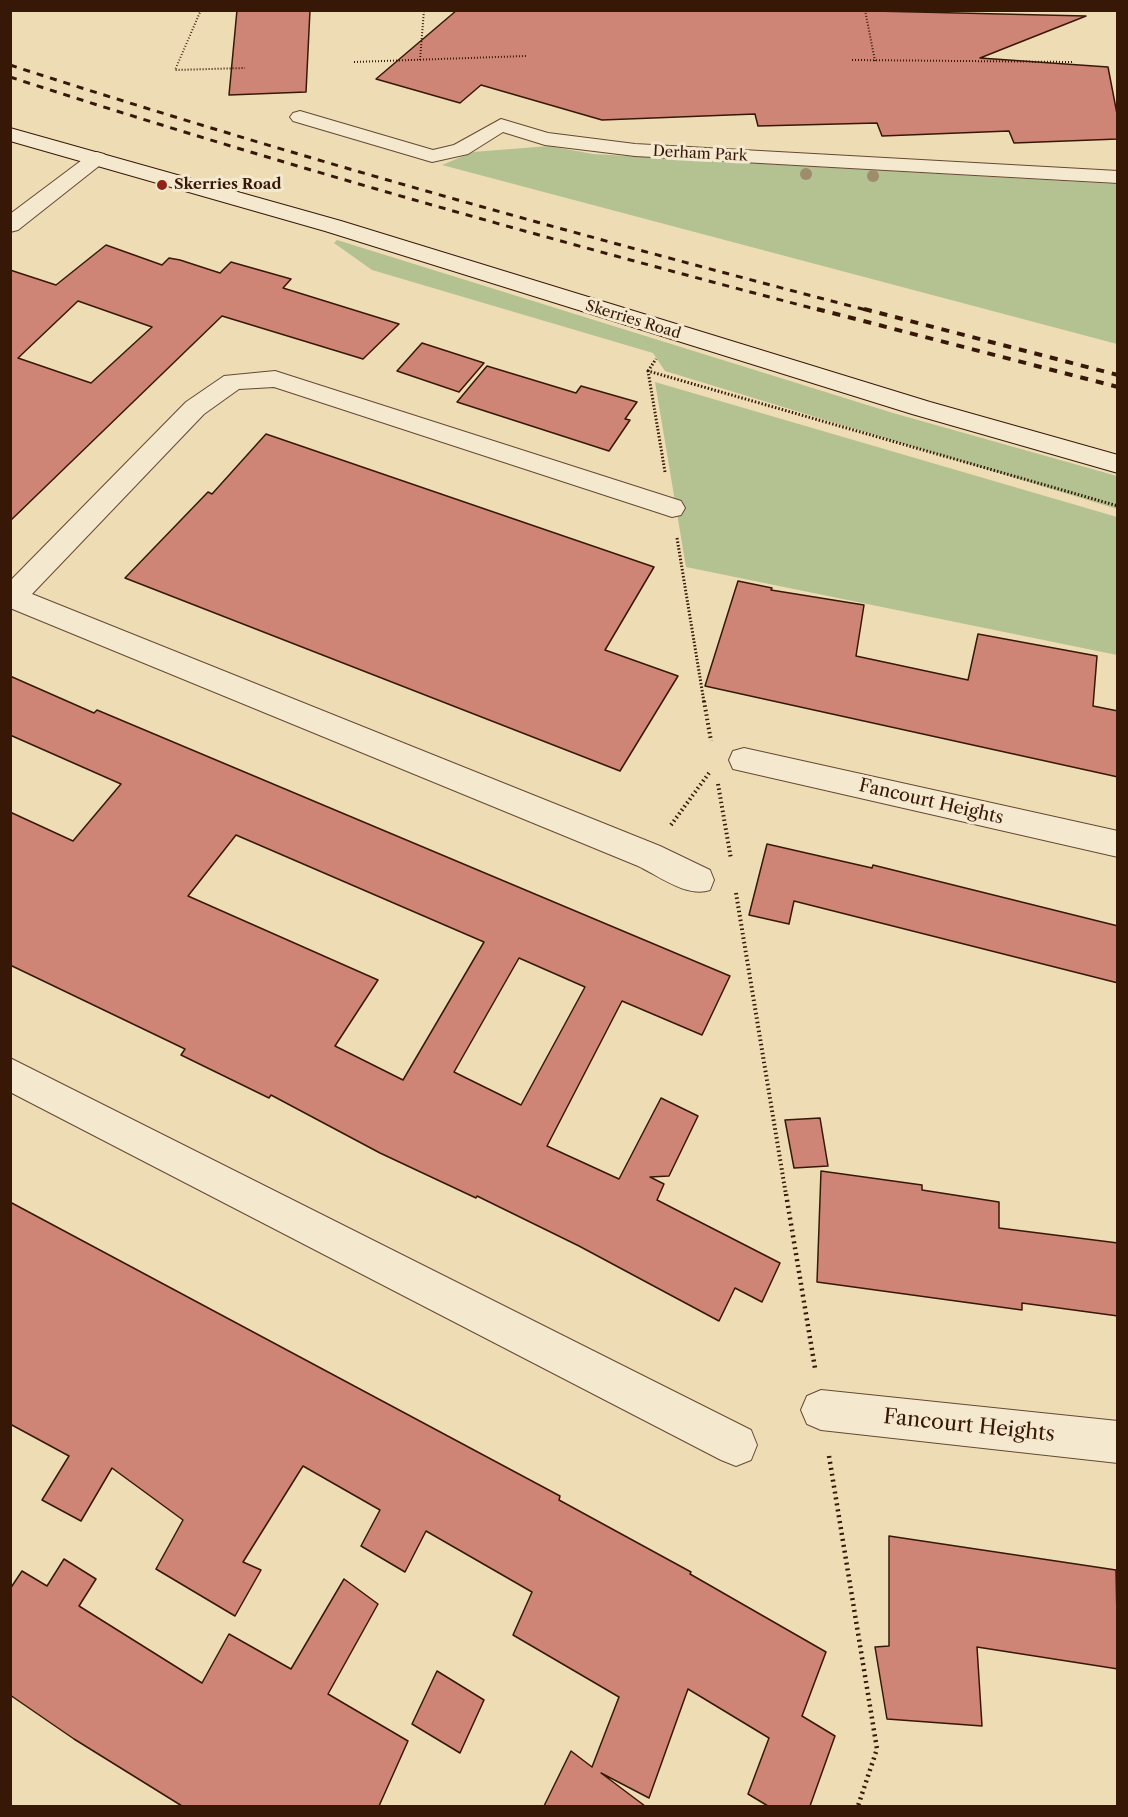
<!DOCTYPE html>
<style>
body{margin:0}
#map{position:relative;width:1128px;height:1817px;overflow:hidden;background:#eedcb5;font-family:"Libre Caslon Text",serif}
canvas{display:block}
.frame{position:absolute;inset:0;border:12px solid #371807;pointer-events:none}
</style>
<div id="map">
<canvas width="1128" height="1817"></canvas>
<div class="frame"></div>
</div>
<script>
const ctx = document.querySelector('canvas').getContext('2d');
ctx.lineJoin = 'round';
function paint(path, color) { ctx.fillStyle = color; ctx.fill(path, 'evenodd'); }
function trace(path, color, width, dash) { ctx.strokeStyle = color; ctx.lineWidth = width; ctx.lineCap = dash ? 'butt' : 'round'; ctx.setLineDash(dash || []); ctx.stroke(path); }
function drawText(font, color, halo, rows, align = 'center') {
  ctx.font = font + ' "Libre Caslon Text",serif'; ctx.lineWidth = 6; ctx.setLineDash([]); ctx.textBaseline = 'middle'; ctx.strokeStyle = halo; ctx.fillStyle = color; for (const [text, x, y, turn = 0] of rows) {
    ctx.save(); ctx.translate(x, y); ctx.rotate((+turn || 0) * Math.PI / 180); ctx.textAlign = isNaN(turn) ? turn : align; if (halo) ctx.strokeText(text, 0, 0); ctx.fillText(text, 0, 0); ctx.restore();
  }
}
const green = new Path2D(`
 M 549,146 L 593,154 L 1117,184 L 1117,344 L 442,165 L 473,152 Z
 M 337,240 L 893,413 L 1117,476 L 1117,509 L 665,371 L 653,353 L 372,270 L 334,243 Z
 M 655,382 L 1117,517 L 1117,655 L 686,567 Z`);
const building = new Path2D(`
 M 237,10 L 310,10 L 306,92 L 229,95 Z
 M 457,10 L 873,11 L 1086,16 L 980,58 L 1108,67 L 1118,119 L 1118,139 L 1014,143 L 1009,131 L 882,136 L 877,123 L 758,126 L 755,114 L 602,120 L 481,85 L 460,103 L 376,79 Z
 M 106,245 L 162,265 L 169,258 L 180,260 L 220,273 L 231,262 L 291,279 L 283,288 L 399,324 L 363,359 L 222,316 L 10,521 L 10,270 L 56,285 ZM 78,301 L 152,327 L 91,383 L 18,358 Z
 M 422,343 L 484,363 L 459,392 L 397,371 Z
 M 487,366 L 576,393 L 581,386 L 637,402 L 625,419 L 630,420 L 609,451 L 457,402 Z
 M 266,434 L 654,567 L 605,650 L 678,676 L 620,771 L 125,578 L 208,492 L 212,494 Z
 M 738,581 L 772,588 L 771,590 L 864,605 L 856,656 L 968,680 L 978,634 L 1097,656 L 1093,706 L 1118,711 L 1118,777 L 705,686 Z
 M 10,676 L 94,713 L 97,710 L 730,976 L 702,1035 L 622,1001 L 547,1146 L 619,1179 L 661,1098 L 698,1116 L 669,1176 L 650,1177 L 664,1184 L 657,1200 L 780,1263 L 762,1302 L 735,1288 L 719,1321 L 579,1246 L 477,1196 L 476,1198 L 380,1153 L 271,1095 L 269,1098 L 181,1055 L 185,1049 L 10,965 L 10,812 L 73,841 L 121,784 L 10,735 ZM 236,835 L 484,942 L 403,1080 L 335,1046 L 378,980 L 188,896 ZM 519,958 L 585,987 L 521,1105 L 454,1072 Z
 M 767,844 L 872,868 L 873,865 L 1118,926 L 1118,983 L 794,901 L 789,924 L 749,915 Z
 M 820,1118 L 828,1166 L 794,1168 L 785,1120 Z
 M 821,1171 L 922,1185 L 922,1190 L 999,1202 L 999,1228 L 1118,1243 L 1118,1316 L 1022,1303 L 1022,1310 L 817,1282 Z
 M 10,1202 L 560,1496 L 559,1500 L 691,1572 L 690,1574 L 826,1652 L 802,1716 L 835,1736 L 810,1806 L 768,1806 L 748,1794 L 769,1738 L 688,1689 L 649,1798 L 601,1773 L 645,1806 L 544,1806 L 571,1751 L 592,1767 L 619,1697 L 513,1635 L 532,1592 L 426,1531 L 405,1572 L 361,1546 L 380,1510 L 303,1466 L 243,1562 L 261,1570 L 235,1616 L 156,1569 L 183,1520 L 112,1468 L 81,1521 L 42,1500 L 69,1456 L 10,1424 Z
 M 889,1536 L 1116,1570 L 1118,1669 L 977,1647 L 982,1726 L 887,1719 L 875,1647 L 889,1646 Z
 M 64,1559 L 96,1579 L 79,1606 L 202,1683 L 229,1634 L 291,1669 L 344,1579 L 378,1604 L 328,1694 L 408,1741 L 379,1806 L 182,1806 L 74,1739 L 10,1695 L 10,1589 L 22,1571 L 47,1586 Z
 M 437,1671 L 484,1700 L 460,1753 L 412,1724 Z`);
const pathFar3 = new Path2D(`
 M 201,10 L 175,70 L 245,68
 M 865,10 L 875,61
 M 420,60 L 424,10
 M 852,60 L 1073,62
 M 354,62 L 526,56`);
const pathFar2 = new Path2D(`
 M 648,371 L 656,359
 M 665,472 L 648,371 L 1118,506
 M 677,538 L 704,702`);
const pathFar1 = new Path2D(`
 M 704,701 L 711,741
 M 718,784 L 731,859
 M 671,825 L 709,773
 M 736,893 L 786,1195`);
const path = new Path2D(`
 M 786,1194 L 815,1368
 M 829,1456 L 877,1749 L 858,1806`);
const street = new Path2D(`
 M 300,111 L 433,150 L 454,145 L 501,119 L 548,133 L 635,144 L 1118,171 L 1118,183 L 635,156 L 545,145 L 503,132 L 468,154 L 432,162 L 293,121 L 290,117 L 293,113 Z
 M 97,152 L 104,154 L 108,158 L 104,162 L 18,230 L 10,232 L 10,214 L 90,154 Z
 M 275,371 L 681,501 L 685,508 L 681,515 L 672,517 L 274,387 L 239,389 L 204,414 L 32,594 L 660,846 L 710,870 L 714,880 L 710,890 C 687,898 659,876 638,866 L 10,608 L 10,581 L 186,402 L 224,376 Z
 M 744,748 L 1118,831 L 1118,857 L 733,769 L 729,760 L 733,751 Z
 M 10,1058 L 751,1430 L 757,1445 L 751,1460 L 736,1466 L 721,1460 L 10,1092 Z
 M 821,1390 L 1118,1421 L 1118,1463 L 821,1430 L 807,1424 L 801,1410 L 807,1396 Z`);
const secondary = new Path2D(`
 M 10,128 L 341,221 L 930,402 L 1118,455 L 1118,473 L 912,414 L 325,231 L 10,141 Z`);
const railFar1 = new Path2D(`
 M 10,65 C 294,157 581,236 870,311
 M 10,77 C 278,164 550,240 823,311`);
const rail = new Path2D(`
 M 817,309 L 1118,387
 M 864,309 L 1118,375`);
const trees = [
 [806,174],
 [873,176]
];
const markers = [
 [162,185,6,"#8f2418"]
];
const farStreetnames = [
 ["Derham Park",700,154,3],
 ["Skerries Road",633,320,17]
];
const farPoinames = [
 ["Skerries Road",174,185]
];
const streetNames = [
 ["Fancourt Heights",931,802,13]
];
const nearStreetnames = [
 ["Fancourt Heights",969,1426,6]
];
paint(green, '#b4c291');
paint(building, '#cf8575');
trace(building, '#371807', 1.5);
trace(street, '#654932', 2);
trace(secondary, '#371807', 2);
trace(pathFar3, '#371807', 2, [1, 2]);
trace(pathFar2, '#371807', 3, [1.5, 2]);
trace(pathFar1, '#371807', 4, [1.5, 3]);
trace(path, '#371807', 4.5, [2, 4]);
paint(street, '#f4e8cf');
paint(secondary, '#f4e8cf');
trace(railFar1, '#371807', 3, [7, 7]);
trace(rail, '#371807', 4, [8, 8]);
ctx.fillStyle = '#9e8c6c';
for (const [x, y] of trees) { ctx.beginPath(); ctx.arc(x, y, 6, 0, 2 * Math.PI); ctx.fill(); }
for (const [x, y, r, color] of markers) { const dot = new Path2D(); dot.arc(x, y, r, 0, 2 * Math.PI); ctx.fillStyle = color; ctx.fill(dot); trace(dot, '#f4e8cf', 2); }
drawText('15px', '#371807', '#f4e8cf', farStreetnames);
drawText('bold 15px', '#371807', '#f4e8cf', farPoinames, 'left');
drawText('18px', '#371807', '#f4e8cf', streetNames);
drawText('21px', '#371807', '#f4e8cf', nearStreetnames);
</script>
